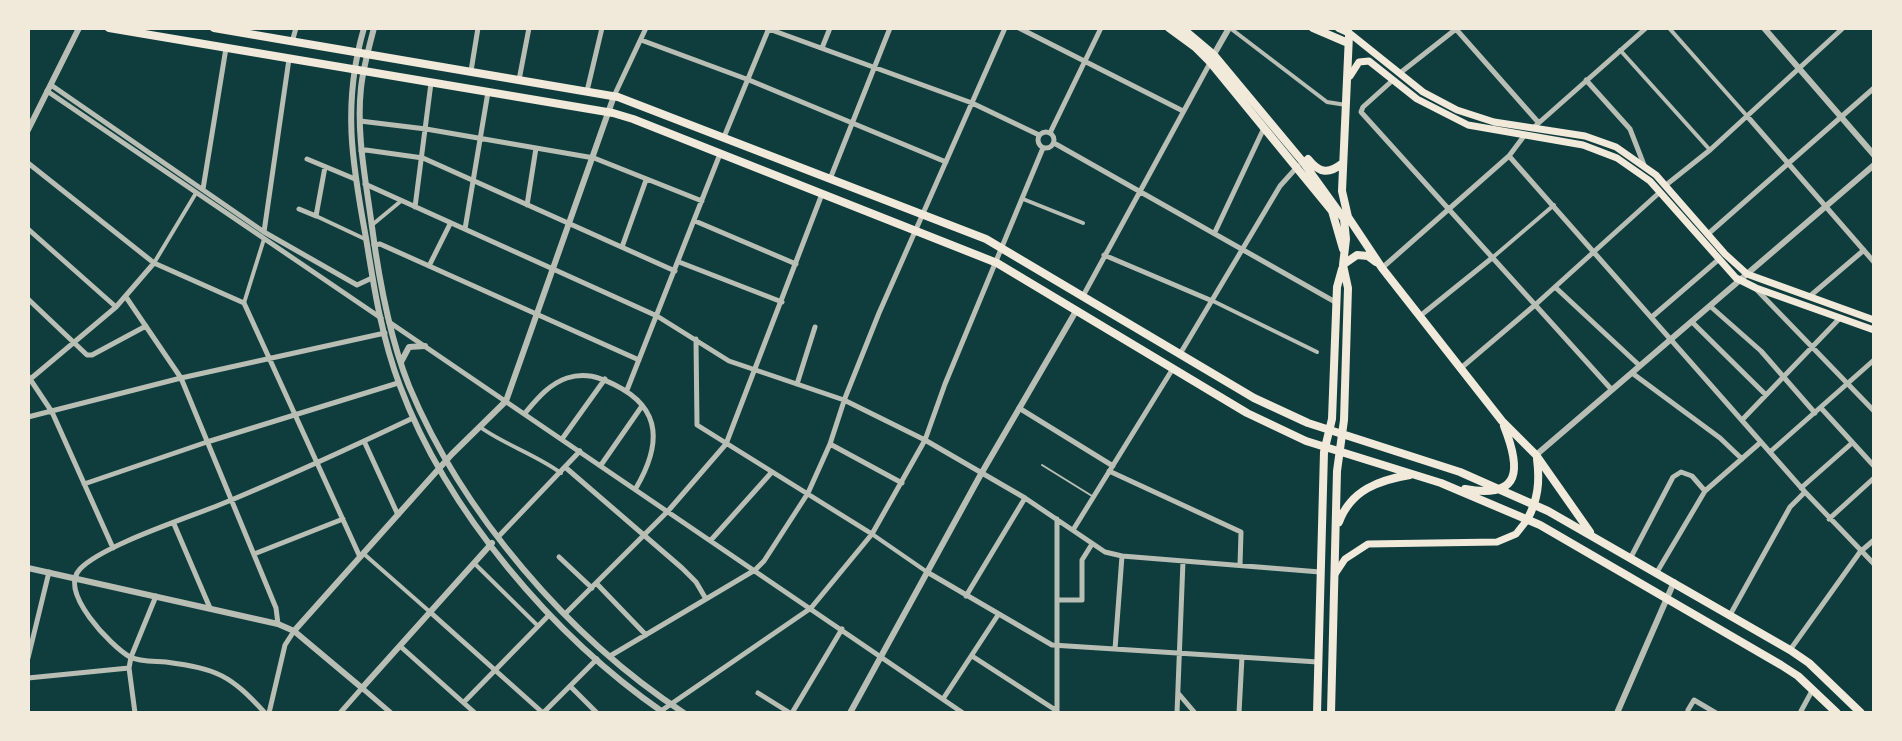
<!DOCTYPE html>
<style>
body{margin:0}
#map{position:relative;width:1902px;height:741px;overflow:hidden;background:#0f3d3e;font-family:"Alegreya Sans",sans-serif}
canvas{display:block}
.frame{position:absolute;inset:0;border:30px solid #f1e9da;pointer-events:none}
</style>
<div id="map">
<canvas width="1902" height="741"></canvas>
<div class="frame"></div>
</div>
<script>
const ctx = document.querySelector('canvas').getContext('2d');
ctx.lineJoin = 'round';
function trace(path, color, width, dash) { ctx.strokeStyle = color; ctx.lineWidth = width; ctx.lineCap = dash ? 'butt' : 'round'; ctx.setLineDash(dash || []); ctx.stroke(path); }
const service = new Path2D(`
 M 1042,465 L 1092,496`);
const pedestrian = new Path2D(`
 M 1230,28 L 1327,102 L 1346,105
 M 1669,28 L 1747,116
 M 1620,50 L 1710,150
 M 1023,199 L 1083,223
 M 316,216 L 365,239
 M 372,225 L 401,201
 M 1492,258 L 1554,205
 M 154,263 L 196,193
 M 1211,300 L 1317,352
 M 244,303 L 264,239
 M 480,427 C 505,445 535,454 561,473
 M 872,534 L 927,572
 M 364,554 L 430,612
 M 474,563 L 538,626`);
const minor = new Path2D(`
 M 766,28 L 972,103 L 1039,135
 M 1019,28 L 1183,111
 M 1455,28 L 1538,122
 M 641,40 L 749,80 L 946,162
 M 292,42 L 296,28
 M 822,48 L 830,28
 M 471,71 L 478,28
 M 1400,73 L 1456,29
 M 519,80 L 529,28
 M 1393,80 L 1363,107 L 1361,112 L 1612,390
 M 1586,80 L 1630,129 L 1644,165
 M 51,85 L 264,232 L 357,285 L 372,278
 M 47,91 L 381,318
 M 587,91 L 602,28
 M 614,96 L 646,28
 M 1747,116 L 1874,262
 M 360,121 L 426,129 L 594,158 L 702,201
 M 1533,128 L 1646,28
 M1038 140a8 8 0 1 1 16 0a8 8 0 1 1-16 0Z
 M 1050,133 L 1101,28
 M 724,137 L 769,28
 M 1054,143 L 1337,303
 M 361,151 L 366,150 L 423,158 L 675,271
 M 1509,156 L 1805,492 L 1874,564
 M 307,159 L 355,179
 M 28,163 L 154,263 L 244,303 L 360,557
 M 830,179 L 890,28
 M 365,184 L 657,316 L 729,361 L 844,400 L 925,440 L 1025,498 L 1105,552 L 1122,556 L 1320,572
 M 1666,185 L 1710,150 L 1843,28
 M 203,189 L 226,48
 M 527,205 L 536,148
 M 415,207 L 431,83
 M 299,209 L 316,216 L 325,167
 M 695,221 L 796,264
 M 28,229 L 116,307
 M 465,229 L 488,92
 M 264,232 L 289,59
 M 1215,232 L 1264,128
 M 1708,234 L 1874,88
 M 374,245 L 380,244 L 639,360
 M 622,247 L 646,180
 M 1104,255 L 1210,300
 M 679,262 L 782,302
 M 429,266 L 450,224
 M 1382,268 L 1509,156 L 1524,136
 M 1555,287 L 1640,366
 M 1756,289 L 1874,411
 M 1083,296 L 1210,63
 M 1810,296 L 1864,250
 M 126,297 L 181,378 L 276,608 L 278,624
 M 28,299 L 87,355 L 92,355 L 146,326
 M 1710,306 L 1761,351 L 1815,413
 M 1420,316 L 1492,258
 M 1653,316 L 1718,260
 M 389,322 L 963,713
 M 1692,322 L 1766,395
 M 696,339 L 697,425 L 872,534
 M 1180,354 L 1280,186 L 1298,166
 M 1461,368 L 1535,305 L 1660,192
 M 1632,373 L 1720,438 L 1742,459
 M 28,376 L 52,412 L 113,548
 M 28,381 L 116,307 L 154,263
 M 797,384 L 815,327
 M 627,390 L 720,154
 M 1019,408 L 1113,466
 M 1821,408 L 1874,466
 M 525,413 C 537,399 549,384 567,378 C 585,372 599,377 615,385 C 664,409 660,447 636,488
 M 28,417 L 181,378 L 385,333
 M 1742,420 L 1840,318
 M 562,439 L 605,379
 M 364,441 L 398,515
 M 830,444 L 902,483
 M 1770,452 L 1874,360
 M 601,465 L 642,406
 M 565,467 L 682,568 L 696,582 L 706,599
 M 1109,471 L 1241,532 L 1240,565
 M 84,484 L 207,442 L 398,383
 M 1801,488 L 1852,443
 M 1829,519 L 1874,478
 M 174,524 L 210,608
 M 1073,530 L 1172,370
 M 498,537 L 580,451
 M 711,540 L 771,473
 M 254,554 L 343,519
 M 559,557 L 592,588
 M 1631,557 L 1673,477 L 1681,472 L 1692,476 L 1705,491
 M 927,572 L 1052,645 L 1318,662
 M 1657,572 L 1705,491 L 1761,442
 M 597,584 L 646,635
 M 966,596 L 1025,498
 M 1057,600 L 1082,600 L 1082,560 L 1092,544
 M 430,612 L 543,713
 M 565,614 L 668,511 L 726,444 L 822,194
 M 1730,615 L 1790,507 L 1805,492
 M 400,646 L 475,713
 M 1115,649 L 1122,556
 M 1790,650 L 1860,552 L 1874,540
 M 610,656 L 755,570 L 764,561 L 808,493 L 830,444 L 845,398 L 879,313 L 1005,28
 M 972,656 L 1057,711
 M 28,658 L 49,572
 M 28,678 L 129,668
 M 570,686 L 597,713
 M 758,693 L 790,713
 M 1178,693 L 1195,713
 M 943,699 L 998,615
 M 464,702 L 549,615
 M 1688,710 L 1694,700 L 1716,713
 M 135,713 L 129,668 L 131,657 L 156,596
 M 265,713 C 230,675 218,669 166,662 C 155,661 140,662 130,657 C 111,646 58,592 80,569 C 104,544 194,516 229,501 C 291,475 352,447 413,418
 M 269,713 L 285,645 L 294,631
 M 340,713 L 362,688 L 391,713
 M 543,713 L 597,659
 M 658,713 L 811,608 L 872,534 L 925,440 L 945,384 L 1043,148
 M 792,713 L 842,629
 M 1057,713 L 1057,519
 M 1177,713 L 1183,561
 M 1239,713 L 1242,657
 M 1800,713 L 1813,689`);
const tertiary = new Path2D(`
 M 364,28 C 342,103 352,163 366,238 C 374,288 382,339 400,386 C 447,512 554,637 664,713
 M 374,28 C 369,47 363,68 361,88 C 356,134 366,181 372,227 C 379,280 389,336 409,386 C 462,513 569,638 684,713
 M 1764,28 L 1874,155
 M 1213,56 L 1229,28
 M 28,130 L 79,28
 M 401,362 L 409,347 L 425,346
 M 1536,455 L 1874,165
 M 28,568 L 278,624 L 294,631 L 362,688 L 492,543
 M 294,631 L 452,454 L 506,401 L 614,96
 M 850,713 L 981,474 L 1076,311
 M 1617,713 L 1674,582`);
const secondary = new Path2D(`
 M 1348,32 L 1423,92 L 1457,110 L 1494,122 L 1585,136 L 1616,147 L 1656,175 L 1725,254 L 1747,274 L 1874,320
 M 1350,76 L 1359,62 L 1369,61 L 1417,99 L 1468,125 L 1583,145 L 1617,158 L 1650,181 L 1736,278 L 1756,288 L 1874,330
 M 1335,574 L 1345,559 L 1368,544 L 1497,542 L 1516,534 L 1527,520`);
const primary = new Path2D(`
 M 109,28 L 613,113 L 633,119 L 997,263 L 1247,413 L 1306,441 L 1441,483 L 1540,525 L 1781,665 L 1798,676 L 1837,713
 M 214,28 L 618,97 L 986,239 L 1254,398 L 1308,423 L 1460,472 L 1548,511 L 1790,650 L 1809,663 L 1861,713
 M 1169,28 L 1195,47 L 1210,62 L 1332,211 L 1343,249
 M 1182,28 L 1214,55 L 1303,162 L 1344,219 L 1346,239 L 1343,265 L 1348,288 L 1344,420 L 1337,471 L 1331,713
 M 1313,28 L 1348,43
 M 1339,28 L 1348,32 L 1349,35 L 1342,191 L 1348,217 L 1382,268 L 1502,421 L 1536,455 L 1590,532
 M 1308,159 C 1320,174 1329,174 1343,163
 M 1344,264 L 1357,255 L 1368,256 L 1376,262
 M 1465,489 C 1522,499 1521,469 1504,426
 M 1527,520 C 1538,500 1540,482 1537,459
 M 1339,522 C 1351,490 1379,480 1410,475
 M 1317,713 L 1324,452 L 1332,419 L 1337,287 L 1342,269`);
trace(service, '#b8beb3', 2);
trace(pedestrian, '#b8beb3', 4);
trace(minor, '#b8beb3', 5);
trace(tertiary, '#b8beb3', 6);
trace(secondary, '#f1e9da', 7);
trace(primary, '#f1e9da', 8);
</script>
